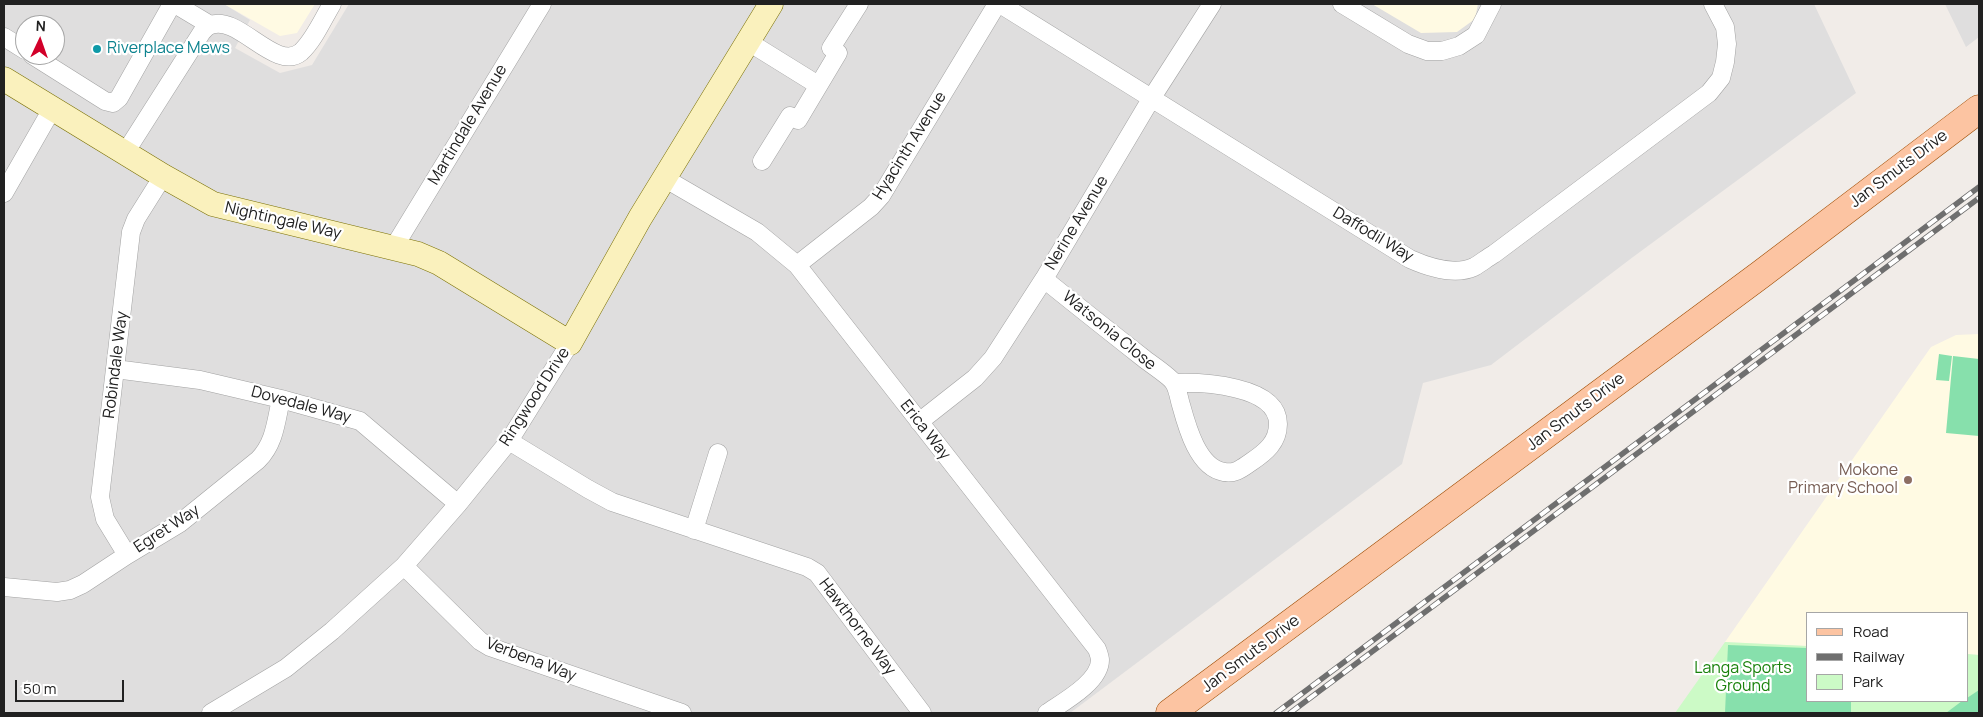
<!DOCTYPE html>
<style>
body{margin:0}
#map{position:relative;width:1983px;height:717px;overflow:hidden;background:#f1ece8;font-family:Manrope,sans-serif}
canvas{display:block}
.frame{position:absolute;inset:0;border:5px solid #212121;pointer-events:none}
.legend{position:absolute;left:1806px;top:612px;width:162px;height:90px;box-sizing:border-box;background:#fff;border:1px solid #a6a6a6;margin:0;padding:6px 9px;list-style:none;font-size:15px;color:#212121}
.legend li{display:flex;align-items:center;gap:10px;height:25px}
.legend b{width:25px;border:1px solid #a6a6a6}
.north{position:absolute;left:15px;top:15px;width:50px;height:50px;box-sizing:border-box;background:#fff;border:1px solid #a6a6a6;border-radius:50%;rotate:3deg;font-size:14px;font-weight:700;line-height:20px;text-align:center;color:#212121}
.north::after{content:'';display:block;margin:auto;width:18px;height:22px;background:#d20029;clip-path:polygon(50% 0,100% 100%,50% 72%,0 100%)}
.scale{position:absolute;left:15px;top:680px;width:109px;height:22px;box-sizing:border-box;border:2px solid #212121;border-top:0;padding-left:6px;font-size:15px;line-height:18px;white-space:nowrap;color:#212121;-webkit-text-stroke:4px #fff;paint-order:stroke}
</style>
<div id="map">
<canvas width="1983" height="717"></canvas>
<div class="frame"></div>
<ul class="legend">
<li><b style="height:6px;background:#fcc4a2"></b>Road</li>
<li><b style="height:6px;background:#6f6f6f"></b>Railway</li>
<li><b style="height:14px;background:#ccfac6"></b>Park</li>
</ul>
<div class="north">N</div>
<div class="scale">50 m</div>
</div>
<script>
const ctx = document.querySelector('canvas').getContext('2d');
ctx.lineJoin = 'round';
function paint(path, color) { ctx.fillStyle = color; ctx.fill(path, 'evenodd'); }
function trace(path, color, width, dash) { ctx.strokeStyle = color; ctx.lineWidth = width; ctx.lineCap = dash ? 'butt' : 'round'; ctx.setLineDash(dash || []); ctx.stroke(path); }
function drawText(font, color, halo, rows, align = 'center') {
  ctx.font = font + ' Manrope,sans-serif'; ctx.lineWidth = 4.5; ctx.setLineDash([]); ctx.textBaseline = 'middle'; ctx.strokeStyle = halo; ctx.fillStyle = color; for (const [text, x, y, turn = 0] of rows) {
    ctx.save(); ctx.translate(x, y); ctx.rotate((+turn || 0) * Math.PI / 180); ctx.textAlign = isNaN(turn) ? turn : align; if (halo) ctx.strokeText(text, 0, 0); ctx.fillText(text, 0, 0); ctx.restore();
  }
}
const residential = new Path2D(`
 M 4,4 L 224,4 L 250,20 L 235,48 L 280,73 L 312,65 L 349,4 L 1814,4 L 1856,93 L 1633,257 L 1491,365 L 1423,383 L 1402,464 L 1070,713 L 4,713 ZM 25,25 L 55,25 L 55,55 L 25,55 Z
 M 1945,4 L 1979,4 L 1979,37 L 1966,47 Z`);
const education = new Path2D(`
 M 224,4 L 315,4 L 297,33 L 280,36 Z
 M 1372,4 L 1478,4 L 1475,19 L 1457,32 L 1421,33 Z
 M 1979,334 L 1979,655 L 1967,654 L 1967,613 L 1807,613 L 1807,646 L 1725,642 L 1931,347 L 1956,335 Z`);
const park = new Path2D(`
 M 1725,642 L 1807,646 L 1807,701 L 1967,701 L 1967,654 L 1979,655 L 1979,713 L 1675,713 Z`);
const pitch = new Path2D(`
 M 1939,354 L 1952,356 L 1949,381 L 1936,380 Z
 M 1953,356 L 1979,359 L 1979,436 L 1946,433 Z
 M 1728,645 L 1807,648 L 1807,701 L 1851,701 L 1851,713 L 1725,713 Z
 M 1979,690 L 1979,713 L 1946,713 L 1962,701 L 1967,701 L 1967,698 Z`);
const street = new Path2D(`
 M 175,4 L 210,25
 M 1000,4 L 1410,259 C 1428,267 1454,276 1474,267 C 1481,263 1487,258 1494,254 L 1709,93 L 1721,78 L 1725,62 L 1727,44 L 1725,27 L 1713,4
 M 1342,4 L 1408,44 L 1427,51 L 1442,51 L 1459,46 L 1476,35 L 1492,4
 M 4,37 L 25,50
 M 747,41 L 818,85
 M 32,55 L 105,101 L 113,103 L 119,98 L 172,4
 M 125,153 L 202,32 C 204,30 207,26 211,25 C 238,14 276,73 301,52 C 314,40 323,19 332,4
 M 762,161 L 790,116 L 798,120 L 838,53 L 831,48 L 859,4
 M 664,178 L 757,232 L 797,265 L 1097,649 C 1098,652 1100,657 1100,660 C 1100,682 1063,702 1047,713
 M 4,193 L 52,109
 M 394,247 L 542,4
 M 797,265 L 871,207 L 881,196 L 997,4
 M 1044,279 C 1076,305 1109,331 1142,357 C 1149,363 1170,376 1174,383 C 1178,389 1179,399 1181,405 C 1187,427 1198,468 1224,472 C 1236,474 1242,468 1251,462 C 1266,452 1278,442 1278,424 C 1278,385 1201,382 1174,383
 M 115,369 L 200,380 L 281,399 L 360,421 L 458,504
 M 919,422 L 975,378 L 993,358 L 1044,279 L 1151,99 L 1212,4
 M 509,441 L 588,489 L 612,502 L 807,567 L 817,573 L 922,713
 M 694,530 L 718,453
 M 127,555 L 105,519 L 100,497 L 131,232 L 136,219 L 163,176
 M 404,566 L 480,641 L 490,647 L 682,713
 M 4,587 L 57,592 L 70,590 L 83,584 L 127,555 L 180,523 L 258,460 C 275,443 276,421 281,399
 M 211,713 L 286,668 L 332,631 L 404,566 L 458,504 L 509,441 L 570,343`);
const secondary = new Path2D(`
 M 4,79 L 163,176 L 213,204 L 418,254 L 439,263 L 570,343 L 640,218 L 771,4`);
const primary = new Path2D(`
 M 1170,713 L 1760,275 L 1979,109`);
const rail = new Path2D(`
 M 1276,713 L 1979,187
 M 1290,713 L 1979,198`);
const markers = [
 [97,49,5,"#0f9aa8"],
 [1908,480,5,"#8d6e63"]
];
const cultureNames = [
 ["Riverplace Mews",107,49]
];
const streetNames = [
 ["Martindale Avenue",468,125,-59],
 ["Hyacinth Avenue",910,146,-58],
 ["Jan Smuts Drive",1899,169,-37],
 ["Nightingale Way",283,221,13],
 ["Nerine Avenue",1077,223,-59],
 ["Daffodil Way",1373,235,31],
 ["Watsonia Close",1109,331,39],
 ["Robindale Way",116,365,-83],
 ["Ringwood Drive",535,397,-57],
 ["Dovedale Way",301,405,15],
 ["Jan Smuts Drive",1576,412,-37],
 ["Erica Way",925,430,52],
 ["Egret Way",167,529,-33],
 ["Hawthorne Way",857,627,53],
 ["Jan Smuts Drive",1251,654,-37],
 ["Verbena Way",531,660,21]
];
const educationNames = [
 ["Mokone",1898,471],
 ["Primary School",1898,489]
];
const parkNames = [
 ["Langa Sports",1743,669],
 ["Ground",1743,687]
];
paint(residential, '#dfdede');
paint(education, '#fffae3');
paint(park, '#ccfac6');
paint(pitch, '#87e0ac');
trace(street, '#a2a2a2', 19);
trace(secondary, '#7b7105', 25);
trace(primary, '#9e4b00', 29);
trace(street, '#fff', 18);
trace(secondary, '#faf1bd', 24);
trace(primary, '#fcc4a2', 28);
trace(rail, '#6f6f6f', 5.5);
trace(rail, '#fff', 4, [11]);
for (const [x, y, r, color] of markers) { const dot = new Path2D(); dot.arc(x, y, r, 0, 2 * Math.PI); ctx.fillStyle = color; ctx.fill(dot); trace(dot, '#fff', 2); }
drawText('16px', '#0d838f', '#fff', cultureNames, 'left');
drawText('16px', '#212121', '#fff', streetNames);
drawText('16px', '#785e54', '#fff', educationNames, 'right');
drawText('16px', '#19820c', '#fff', parkNames);
</script>
